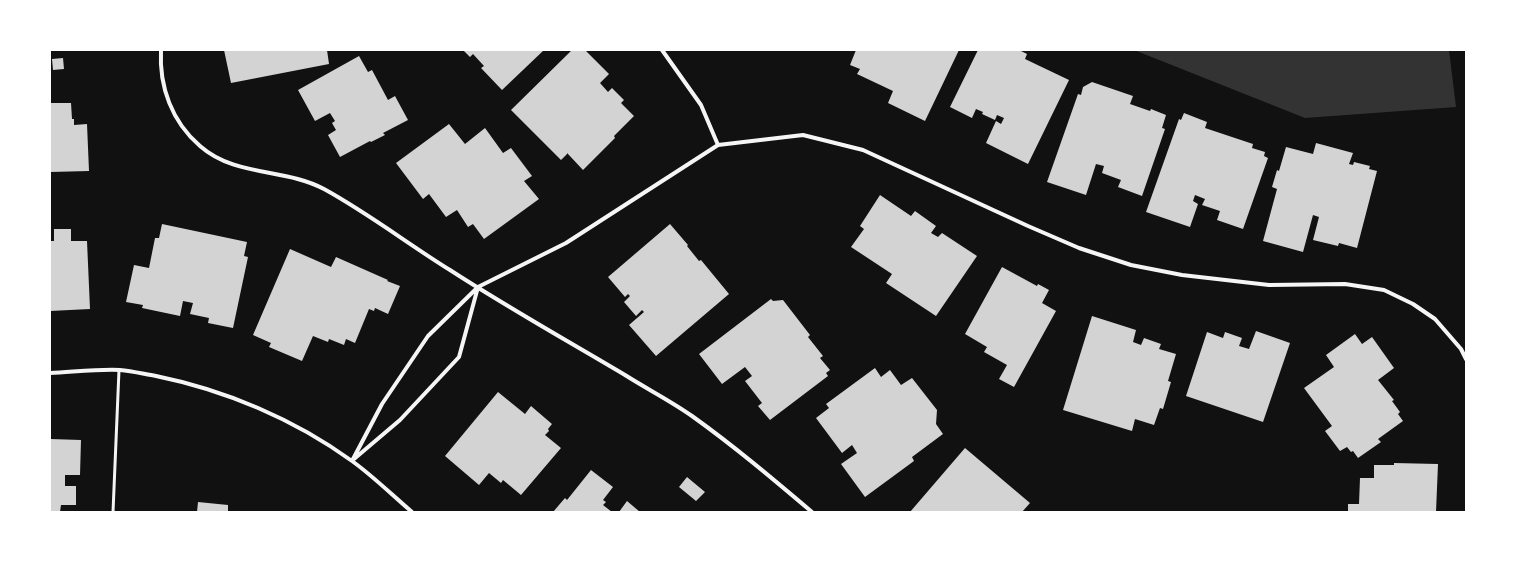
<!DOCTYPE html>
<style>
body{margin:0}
#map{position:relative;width:1516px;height:562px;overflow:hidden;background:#111;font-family:"DM Sans",sans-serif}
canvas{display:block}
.frame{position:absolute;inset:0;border:51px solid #fff;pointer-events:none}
</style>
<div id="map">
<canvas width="1516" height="562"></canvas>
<div class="frame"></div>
</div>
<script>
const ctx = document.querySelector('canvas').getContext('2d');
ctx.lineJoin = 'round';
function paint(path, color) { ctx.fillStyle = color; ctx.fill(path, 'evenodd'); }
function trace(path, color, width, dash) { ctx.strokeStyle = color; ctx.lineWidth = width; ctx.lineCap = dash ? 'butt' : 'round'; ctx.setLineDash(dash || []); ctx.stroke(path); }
const water = new Path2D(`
 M 1134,50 L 1449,50 L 1456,107 L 1305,118 Z`);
const building = new Path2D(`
 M 224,50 L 327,50 L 329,64 L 231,83 Z
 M 463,50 L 544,50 L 502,90 L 481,68 L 484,66 L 473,54 L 470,57 Z
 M 572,50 L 585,50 L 609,74 L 600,83 L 608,92 L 612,88 L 624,100 L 621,103 L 634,116 L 614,136 L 615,138 L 583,170 L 568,154 L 568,153 L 561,160 L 511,110 Z
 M 856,50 L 959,50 L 925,121 L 888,103 L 893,91 L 857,74 L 860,69 L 850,65 Z
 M 978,50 L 1019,50 L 1027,54 L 1025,59 L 1069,80 L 1028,164 L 986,143 L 996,121 L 1001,124 L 1004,118 L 997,115 L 995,120 L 982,114 L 983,112 L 976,109 L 972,118 L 950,107 Z
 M 359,56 L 368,72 L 372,70 L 388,100 L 395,96 L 408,120 L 383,133 L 385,135 L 371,142 L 370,141 L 340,157 L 328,135 L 336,130 L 332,123 L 335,121 L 330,113 L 315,121 L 298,90 Z
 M 63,58 L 64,69 L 53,70 L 52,59 Z
 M 1092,82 L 1133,96 L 1130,104 L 1150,111 L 1151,109 L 1166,115 L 1162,128 L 1165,129 L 1142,196 L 1118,187 L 1121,180 L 1102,173 L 1104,166 L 1096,164 L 1086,195 L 1047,182 L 1078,94 L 1081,95 L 1083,87 Z
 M 50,103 L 71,103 L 72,119 L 74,119 L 74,125 L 87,124 L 89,171 L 50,172 Z
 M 1184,113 L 1207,122 L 1205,128 L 1253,144 L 1252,148 L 1265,152 L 1264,156 L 1268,158 L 1243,229 L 1217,220 L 1220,211 L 1202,205 L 1205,199 L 1195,195 L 1193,201 L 1198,204 L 1190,227 L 1146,212 L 1179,119 L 1181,120 Z
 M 449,124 L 465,144 L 485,128 L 503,153 L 511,148 L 532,176 L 524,181 L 539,199 L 484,239 L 473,224 L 468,227 L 457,210 L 446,217 L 429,194 L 423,199 L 396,163 Z
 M 1316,143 L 1353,153 L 1349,164 L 1353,165 L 1354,162 L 1370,166 L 1369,169 L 1377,171 L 1357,248 L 1339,243 L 1338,246 L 1313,240 L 1319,217 L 1313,215 L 1303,252 L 1263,241 L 1277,189 L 1272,187 L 1277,170 L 1279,171 L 1286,147 L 1313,154 Z
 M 880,195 L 911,216 L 915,211 L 936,226 L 931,233 L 938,237 L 942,233 L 977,256 L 936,316 L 886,283 L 892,274 L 851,247 L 864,229 L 860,226 Z
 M 162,224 L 247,242 L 244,256 L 248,257 L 233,328 L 208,323 L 209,318 L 190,314 L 193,303 L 183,301 L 180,316 L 142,308 L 143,305 L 126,302 L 134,265 L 149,268 L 155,238 L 159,238 Z
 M 670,224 L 688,245 L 687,246 L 699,261 L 701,260 L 729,294 L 656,356 L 629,325 L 644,312 L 642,310 L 636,316 L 624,302 L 630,296 L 628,294 L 625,297 L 608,277 Z
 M 54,229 L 71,229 L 71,241 L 87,241 L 90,309 L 50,311 L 50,241 L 54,241 Z
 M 290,249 L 331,267 L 336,257 L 388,280 L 387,281 L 400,286 L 388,314 L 375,308 L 374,311 L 369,309 L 355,343 L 346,339 L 344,345 L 329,339 L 328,342 L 313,336 L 302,361 L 269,347 L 271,343 L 253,335 Z
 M 1002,267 L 1037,286 L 1038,284 L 1049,290 L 1042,303 L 1056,311 L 1014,387 L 999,379 L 1007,365 L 984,352 L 987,347 L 965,334 Z
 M 771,299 L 773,301 L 783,300 L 810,335 L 808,337 L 823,356 L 820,358 L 830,370 L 826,373 L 828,376 L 770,420 L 758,406 L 762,403 L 745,381 L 752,376 L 745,367 L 722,384 L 699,354 Z
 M 1092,316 L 1136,330 L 1133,342 L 1141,345 L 1144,338 L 1161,344 L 1159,349 L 1176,354 L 1168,381 L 1171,382 L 1163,409 L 1160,408 L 1154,425 L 1135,419 L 1132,431 L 1063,410 Z
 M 1256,331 L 1290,343 L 1263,422 L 1186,396 L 1207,332 L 1223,338 L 1225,332 L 1242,338 L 1239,346 L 1249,349 Z
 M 1355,334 L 1362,344 L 1372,337 L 1394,368 L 1378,380 L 1394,400 L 1392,401 L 1400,412 L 1398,414 L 1403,421 L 1378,439 L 1381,442 L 1358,458 L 1353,451 L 1351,452 L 1347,447 L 1340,451 L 1325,431 L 1332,426 L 1304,388 L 1334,367 L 1326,355 Z
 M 875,368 L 881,377 L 890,370 L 901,385 L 912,378 L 937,410 L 936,424 L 943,434 L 912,457 L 914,461 L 865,497 L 841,464 L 857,453 L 852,445 L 842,453 L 816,418 L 829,408 L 826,404 Z
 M 498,392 L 525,414 L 531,406 L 552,424 L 548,429 L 549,431 L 545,435 L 561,448 L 521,495 L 503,480 L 501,483 L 489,473 L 479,485 L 445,456 Z
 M 50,439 L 81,440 L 80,475 L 65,475 L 65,486 L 76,486 L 76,505 L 61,505 L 60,512 L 50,512 Z
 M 965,448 L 1030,503 L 1022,512 L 910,512 Z
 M 1394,463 L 1438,464 L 1436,512 L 1348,512 L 1348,504 L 1359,504 L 1360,478 L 1374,478 L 1374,465 L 1394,465 Z
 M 591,470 L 613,487 L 603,500 L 606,502 L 603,505 L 612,512 L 553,512 L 565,498 L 567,500 Z
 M 687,477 L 705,492 L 696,501 L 679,487 Z
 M 627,501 L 640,512 L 619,512 Z
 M 198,502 L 228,505 L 228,512 L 197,512 Z`);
const service = new Path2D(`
 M 113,512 L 119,370`);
const minor = new Path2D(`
 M 161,50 C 159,87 172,122 200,146 C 235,177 285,168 324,189 C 368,213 408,244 450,270 C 507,307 566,340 625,375 C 647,389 671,401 692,416 C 734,446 773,479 812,512
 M 662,50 L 701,105 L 718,145
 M 50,373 C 73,372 97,369 120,370 C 132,371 144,374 156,376 C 225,390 294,419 352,461 C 373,476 392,495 412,512
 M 354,459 L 400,420 L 459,357 L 478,287
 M 352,461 L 382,404 L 428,336 L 478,287 L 566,243 L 718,145 L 803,135 L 863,150 L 1028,226 L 1079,248 L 1131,265 L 1182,275 L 1269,285 L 1345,284 L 1384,290 L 1413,304 L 1435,319 L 1461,349 L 1466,359`);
paint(water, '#333');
paint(building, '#d3d3d3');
trace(service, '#f5f5f5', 3);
trace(minor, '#f5f5f5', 4);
</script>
